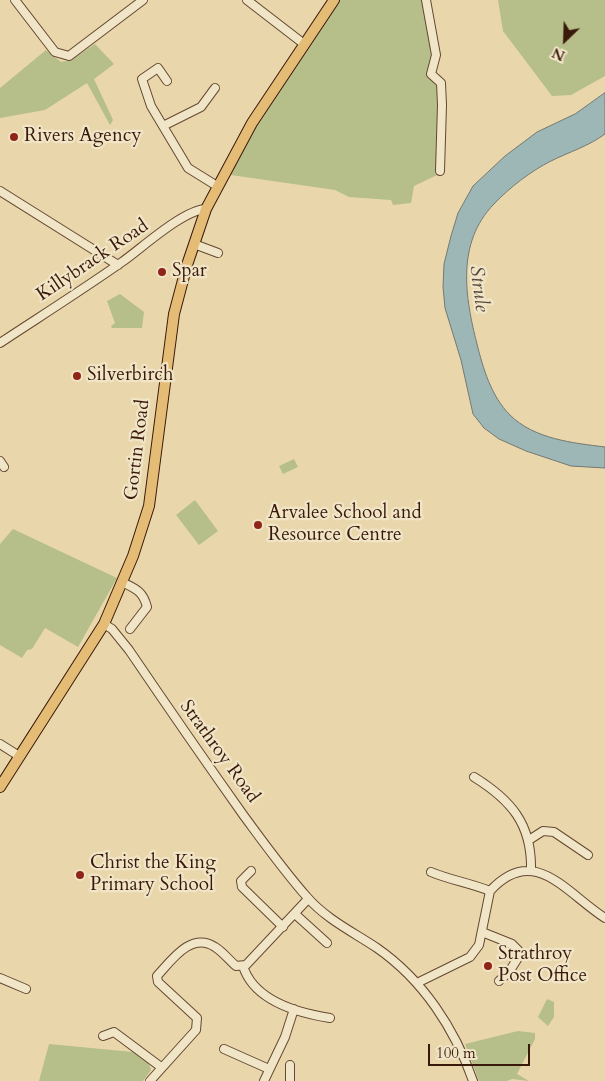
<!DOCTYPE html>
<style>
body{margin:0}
#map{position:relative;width:605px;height:1081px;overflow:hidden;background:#e9d7ab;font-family:Cardo,serif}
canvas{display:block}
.north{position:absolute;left:540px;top:15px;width:50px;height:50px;-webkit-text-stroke:4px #f1e5c8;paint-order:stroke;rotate:204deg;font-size:14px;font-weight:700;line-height:20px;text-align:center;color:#39190a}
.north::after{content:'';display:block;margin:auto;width:18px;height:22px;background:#39190a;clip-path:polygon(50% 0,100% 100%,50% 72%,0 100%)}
.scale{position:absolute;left:428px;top:1044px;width:102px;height:22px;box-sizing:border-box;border:2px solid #39190a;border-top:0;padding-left:6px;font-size:15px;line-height:18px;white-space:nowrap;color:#39190a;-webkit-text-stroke:4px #f1e5c8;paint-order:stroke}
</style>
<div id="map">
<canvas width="605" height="1081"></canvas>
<div class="north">N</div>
<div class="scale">100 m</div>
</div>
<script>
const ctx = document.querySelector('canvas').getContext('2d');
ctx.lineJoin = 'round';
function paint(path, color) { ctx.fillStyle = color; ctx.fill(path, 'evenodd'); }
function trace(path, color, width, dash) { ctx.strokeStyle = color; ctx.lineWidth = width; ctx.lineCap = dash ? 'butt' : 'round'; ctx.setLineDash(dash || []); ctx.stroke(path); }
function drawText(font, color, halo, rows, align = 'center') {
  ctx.font = font + ' Cardo,serif'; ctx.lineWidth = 4.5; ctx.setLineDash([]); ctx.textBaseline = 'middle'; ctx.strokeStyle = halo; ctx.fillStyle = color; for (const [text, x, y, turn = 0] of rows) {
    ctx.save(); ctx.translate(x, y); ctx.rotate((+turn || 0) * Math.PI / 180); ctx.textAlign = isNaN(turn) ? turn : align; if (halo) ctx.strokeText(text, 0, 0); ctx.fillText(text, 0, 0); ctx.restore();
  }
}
const green = new Path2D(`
 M 336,0 L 422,0 L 432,56 L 428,75 L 438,85 L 437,175 L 414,186 L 411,203 L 393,205 L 391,200 L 349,197 L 335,190 L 224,174 Z
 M 498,0 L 605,0 L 605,76 L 571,95 L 552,96 L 503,31 Z
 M 95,44 L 114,64 L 94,79 L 113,120 L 110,125 L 87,83 L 45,110 L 0,118 L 0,88 L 46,50 L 61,62 L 71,60 Z
 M 120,294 L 144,312 L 142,328 L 112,328 L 111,326 L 115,323 L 107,301 Z
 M 294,459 L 298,467 L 283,474 L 279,466 Z
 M 195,500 L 218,531 L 199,545 L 176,515 Z
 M 13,529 L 117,578 L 78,647 L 45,628 L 32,649 L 27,650 L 22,658 L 0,645 L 0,544 Z
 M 547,999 L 554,1002 L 554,1017 L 548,1026 L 538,1017 Z
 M 518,1031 L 535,1033 L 535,1039 L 517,1074 L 529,1081 L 512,1079 L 507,1081 L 479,1081 L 465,1044 Z
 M 49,1044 L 133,1052 L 148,1061 L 151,1070 L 143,1081 L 39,1081 Z`);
const water = new Path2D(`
 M 605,93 L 605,134 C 589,146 569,152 551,161 C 531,171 509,188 494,204 C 456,243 465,297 477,344 C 483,368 491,396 510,415 C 534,439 573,443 605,447 L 605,468 L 571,466 L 526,451 L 499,439 L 484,428 L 473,414 L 461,360 L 445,308 L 443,287 L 444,264 L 451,236 L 458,213 L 473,186 L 505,156 L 537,132 L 575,114 Z`);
const minor = new Path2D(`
 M 15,0 L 55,52 L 69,56 L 143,0
 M 247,0 L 304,44
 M 426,0 L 436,55 L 431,74 L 441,83 L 442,105 L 440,171
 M 167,81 L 158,68 L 142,79 L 151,106 L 188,168 L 217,186
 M 163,126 L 201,107 L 215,88
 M 0,191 L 118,265
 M 194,244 L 218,253
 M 0,343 C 41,316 82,290 122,262 C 142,248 183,210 206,209
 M 0,461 L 4,467
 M 122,582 C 136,589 143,591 147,607 L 130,629
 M 104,624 L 112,629 L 129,650 C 167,706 205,761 244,816 C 264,843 284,871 307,897 C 326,919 353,932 377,948 C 423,980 455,1029 473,1081
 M 0,744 L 19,756
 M 474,777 C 511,800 532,824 531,870
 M 529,840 L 543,831 L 554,832 L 588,855
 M 251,871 L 241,881 L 242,887 L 283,927
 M 431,872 C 450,880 470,883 490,891
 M 295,914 L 327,943
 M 482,932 L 512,944 L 521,953 L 509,972 L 499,981
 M 243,966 C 254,1001 298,1013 330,1018
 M 0,978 L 26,989
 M 417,983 L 470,957 L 479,945 L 490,891 C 534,843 566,893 605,918
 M 103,1036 L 114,1032 L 161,1067
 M 224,1049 L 269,1069
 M 290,1065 L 290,1081
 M 150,1081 L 196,1030 L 197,1018 L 158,982 L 157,976 C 171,961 191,931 215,947 C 223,952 229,960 236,966 L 246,965 L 308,899
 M 264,1081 L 285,1037 L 294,1009`);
const major = new Path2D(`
 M 0,787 L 104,624 L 133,556 L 149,506 L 174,314 L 187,265 L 206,209 L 252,123 L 334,0`);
const markers = [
 [14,137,5,"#8f2418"],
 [162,272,5,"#8f2418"],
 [77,376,5,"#8f2418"],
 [258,525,5,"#8f2418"],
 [80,875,5,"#8f2418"],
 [488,966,5,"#8f2418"]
];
const poiNames = [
 ["Rivers Agency",24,137],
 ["Spar",172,272],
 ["Silverbirch",87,376],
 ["Arvalee School and",268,514],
 ["Resource Centre",268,536],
 ["Christ the King",90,864],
 ["Primary School",90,886],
 ["Strathroy",498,955],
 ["Post Office",498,977]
];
const streetNames = [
 ["Killybrack Road",93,261,-34],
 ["Gortin Road",138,450,-83],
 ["Strathroy Road",219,752,54]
];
const waterNames = [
 ["Strule",478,289,82]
];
paint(green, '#b6be89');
paint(water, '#9cb7b5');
trace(water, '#747871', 1);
trace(minor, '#654832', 10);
trace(major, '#39190a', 12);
trace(minor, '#f1e5c8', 8);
trace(major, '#e4bc76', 10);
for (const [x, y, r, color] of markers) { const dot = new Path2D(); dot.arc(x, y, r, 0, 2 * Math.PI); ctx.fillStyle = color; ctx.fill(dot); trace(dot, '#f1e5c8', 2); }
drawText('19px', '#39190a', '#f1e5c8', poiNames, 'left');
drawText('19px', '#39190a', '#f1e5c8', streetNames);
drawText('italic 20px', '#57483d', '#f1e5c8', waterNames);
</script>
